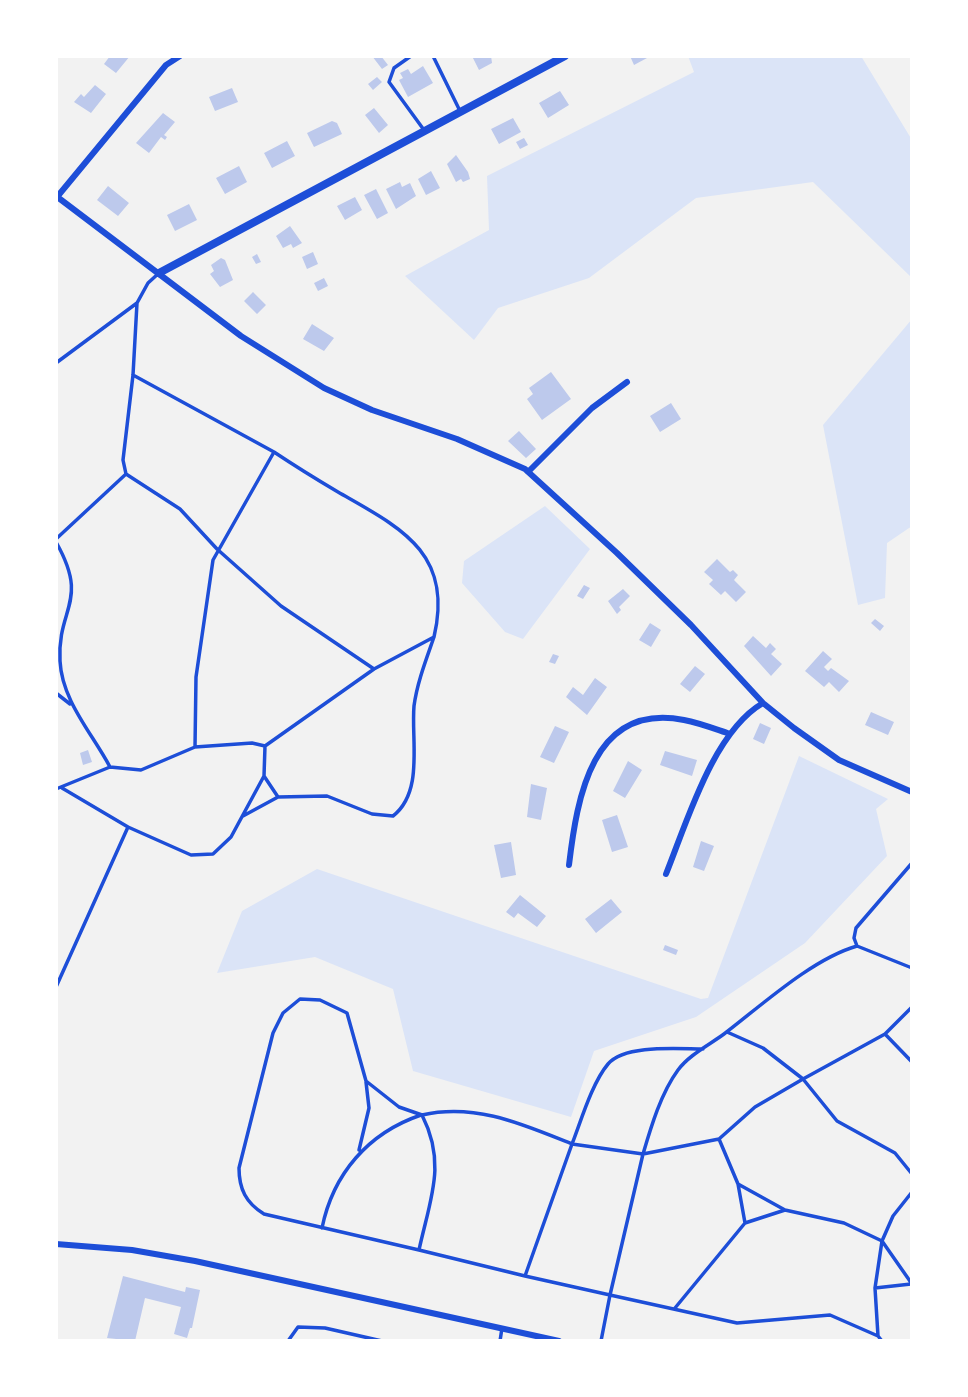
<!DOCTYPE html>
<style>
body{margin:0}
#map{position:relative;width:968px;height:1397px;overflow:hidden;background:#f2f2f2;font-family:"Archivo Narrow",sans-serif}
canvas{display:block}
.frame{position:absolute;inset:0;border:58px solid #fff;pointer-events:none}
</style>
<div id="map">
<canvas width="968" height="1397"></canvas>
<div class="frame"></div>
</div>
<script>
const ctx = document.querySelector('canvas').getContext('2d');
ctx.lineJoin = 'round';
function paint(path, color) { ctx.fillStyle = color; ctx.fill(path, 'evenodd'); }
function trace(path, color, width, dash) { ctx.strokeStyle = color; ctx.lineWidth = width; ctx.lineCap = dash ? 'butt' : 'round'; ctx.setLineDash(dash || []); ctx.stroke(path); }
const green = new Path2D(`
 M 688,56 L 861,56 L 912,140 L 912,278 L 813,182 L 696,198 L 589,278 L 498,308 L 474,340 L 405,276 L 489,230 L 487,176 L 694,72 Z
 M 912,319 L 912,526 L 887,543 L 885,598 L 858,605 L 823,425 Z
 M 545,506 L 590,549 L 523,639 L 505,632 L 462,583 L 464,561 Z
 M 799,756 L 888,799 L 876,809 L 887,856 L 805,943 L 696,1017 L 594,1051 L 571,1117 L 413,1071 L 393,989 L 315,957 L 217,973 L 242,911 L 317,869 L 701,999 L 708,998 Z`);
const building = new Path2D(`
 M 110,56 L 130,56 L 116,73 L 104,64 Z
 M 372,56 L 381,56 L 388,65 L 382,69 Z
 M 472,56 L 491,56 L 492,63 L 479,70 Z
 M 630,56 L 646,56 L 647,58 L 634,65 Z
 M 423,66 L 433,83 L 408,97 L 399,80 L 403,78 L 400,73 L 408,69 L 411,74 Z
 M 377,77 L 382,82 L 373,90 L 368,84 Z
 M 95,85 L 106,94 L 91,113 L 74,102 L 81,94 L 84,97 Z
 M 232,88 L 238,102 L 215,111 L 209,97 Z
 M 560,91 L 569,105 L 548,118 L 539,103 Z
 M 374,108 L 388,125 L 379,133 L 365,115 Z
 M 163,113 L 175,122 L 164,135 L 167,137 L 165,140 L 161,137 L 149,153 L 136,143 Z
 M 513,118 L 521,132 L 499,144 L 491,129 Z
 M 332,121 L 337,123 L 342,134 L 314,147 L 307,133 Z
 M 524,138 L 528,145 L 520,149 L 516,142 Z
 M 287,141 L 295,156 L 272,168 L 264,153 Z
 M 456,155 L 468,172 L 470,179 L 463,182 L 461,179 L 456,182 L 447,164 Z
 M 239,166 L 247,182 L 225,194 L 216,178 Z
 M 431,171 L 440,188 L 426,195 L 418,179 Z
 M 400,182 L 402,187 L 410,183 L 416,196 L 396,209 L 386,189 Z
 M 108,186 L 129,203 L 118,216 L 97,200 Z
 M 376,189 L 388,213 L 377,219 L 364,195 Z
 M 355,197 L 362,210 L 345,220 L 337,206 Z
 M 189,204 L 197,220 L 175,231 L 167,215 Z
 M 290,226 L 302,243 L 293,248 L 291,244 L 283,248 L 276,236 Z
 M 313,252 L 318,264 L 307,269 L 302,257 Z
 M 257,254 L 261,262 L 256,264 L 252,257 Z
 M 221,258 L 225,260 L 233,280 L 220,287 L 210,274 L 214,271 L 211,265 Z
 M 324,278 L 328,286 L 318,291 L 314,283 Z
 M 253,292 L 266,305 L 257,314 L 244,301 Z
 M 312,324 L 334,338 L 324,351 L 303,339 Z
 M 551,372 L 571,399 L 542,420 L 527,399 L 533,394 L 529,388 Z
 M 671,403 L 681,419 L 660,432 L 650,416 Z
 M 519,431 L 536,449 L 526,458 L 508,441 Z
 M 717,559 L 730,572 L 733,570 L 738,575 L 734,580 L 746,592 L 736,602 L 725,591 L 721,595 L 709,584 L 713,580 L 704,572 Z
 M 584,585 L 590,588 L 583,599 L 577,596 Z
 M 623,589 L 630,596 L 619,607 L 621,610 L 617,614 L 608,601 Z
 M 875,619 L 884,626 L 880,631 L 871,623 Z
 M 650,623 L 661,630 L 651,647 L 639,640 Z
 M 753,636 L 766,648 L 770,643 L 776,649 L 771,654 L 782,664 L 771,676 L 744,646 Z
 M 823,651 L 832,659 L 824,667 L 828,671 L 831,668 L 849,681 L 839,692 L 829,682 L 824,687 L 805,671 Z
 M 553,654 L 559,656 L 555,664 L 549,662 Z
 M 695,666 L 705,674 L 690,692 L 680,684 Z
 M 595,678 L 607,687 L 587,715 L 566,697 L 573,687 L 583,695 Z
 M 871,712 L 894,722 L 888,735 L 865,725 Z
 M 760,723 L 771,728 L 764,744 L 753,739 Z
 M 555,726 L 569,732 L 554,763 L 540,757 Z
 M 88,750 L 92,762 L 83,765 L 80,753 Z
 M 665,751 L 697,760 L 692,776 L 660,765 Z
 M 628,761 L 642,770 L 625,798 L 613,791 Z
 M 531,784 L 547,788 L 541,820 L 527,817 Z
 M 617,815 L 628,847 L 612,852 L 602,820 Z
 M 701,841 L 714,846 L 704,871 L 693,867 Z
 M 511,842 L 516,875 L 501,878 L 494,845 Z
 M 520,895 L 546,916 L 537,927 L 518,913 L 514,918 L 506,912 Z
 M 611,899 L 622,912 L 596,933 L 585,919 Z
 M 665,945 L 678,950 L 676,955 L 663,950 Z
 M 123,1276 L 185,1292 L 186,1287 L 200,1290 L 192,1328 L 190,1328 L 187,1338 L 174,1334 L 181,1307 L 145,1298 L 135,1341 L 107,1338 Z`);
const service = new Path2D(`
 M 411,56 L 394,68 L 389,82 L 424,130
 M 433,56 L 460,111
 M 56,363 L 137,303
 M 133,375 L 274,452
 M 126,474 L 180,509 L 217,549 L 281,606 L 374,669 L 434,637 C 426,660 417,683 414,706 C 411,740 424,792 393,816 L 372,814 L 327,796 L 278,797 L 264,776 L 231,837 L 213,854 L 191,855 L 128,827
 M 56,539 L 126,474 L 123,460 L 133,375 L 137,303 L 148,283 L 159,273
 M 56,542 C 90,602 57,607 60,661 C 62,701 92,733 110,767 L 56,789
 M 56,693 L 70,704
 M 265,746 L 374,669
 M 195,747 L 196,677 L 213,560 L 274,452 C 295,466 316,479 338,492 C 399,527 454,552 434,637
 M 110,767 L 141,770 L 195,747 L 252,743 L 265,746 L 264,776
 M 243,816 L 278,797
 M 857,946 L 912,968
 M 56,987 L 128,827 L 62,788
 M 912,1007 L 885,1034 L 803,1079 L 837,1121 L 895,1153 L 912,1174
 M 727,1032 L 763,1048 L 803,1079 L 755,1107 L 719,1139 L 738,1184
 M 885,1034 L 912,1062
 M 703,1049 C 679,1049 625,1044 608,1064 C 592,1083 581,1121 572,1144 L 643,1154 C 651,1127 661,1093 678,1070 C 689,1055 709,1045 724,1034 C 762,1005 812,959 857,946 L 854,938 L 856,928 L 912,863
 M 359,1150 L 369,1108 L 366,1082
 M 785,1210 L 745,1223 L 738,1184 L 785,1210 L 844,1223 L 882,1241 L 893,1216 L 912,1192
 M 322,1228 C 333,1174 368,1133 421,1115
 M 419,1250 L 264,1214 C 246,1203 239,1189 239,1168 L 273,1033 L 283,1013 L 300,999 L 320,1000 L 347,1013 L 366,1081 L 399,1107 L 422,1115
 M 525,1276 L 419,1250 C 430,1199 447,1164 422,1115 C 476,1103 522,1124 572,1144 L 525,1276 L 610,1295 L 643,1154 L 719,1139
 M 875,1288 L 911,1284
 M 675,1308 L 745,1223
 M 878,1336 L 875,1288 L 882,1241 L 912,1284
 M 288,1341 L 298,1327 L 325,1328 L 382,1341
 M 500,1341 L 502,1328
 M 601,1341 L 610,1295 L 737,1323 L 830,1315 L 878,1336 L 882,1341`);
const minor = new Path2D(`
 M 56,196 L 241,336 L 324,388 L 372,410 L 457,439 L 525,469 L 617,553 L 691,625 L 763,703 L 794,728 L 839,760 L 912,792
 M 57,197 L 166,65 L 180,56
 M 528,472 L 592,408 L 627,382
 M 569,865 C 577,798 592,702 684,720 C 700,723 715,729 730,734
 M 666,874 C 687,822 713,732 763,703
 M 56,1244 L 132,1250 L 195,1261 L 559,1341`);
const tertiary = new Path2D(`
 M 159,273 L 565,56`);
paint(green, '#dbe4f7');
paint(building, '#bdc9ec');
trace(service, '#1d4ed8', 3.5);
trace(minor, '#1d4ed8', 6);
trace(tertiary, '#1d4ed8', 8);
</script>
